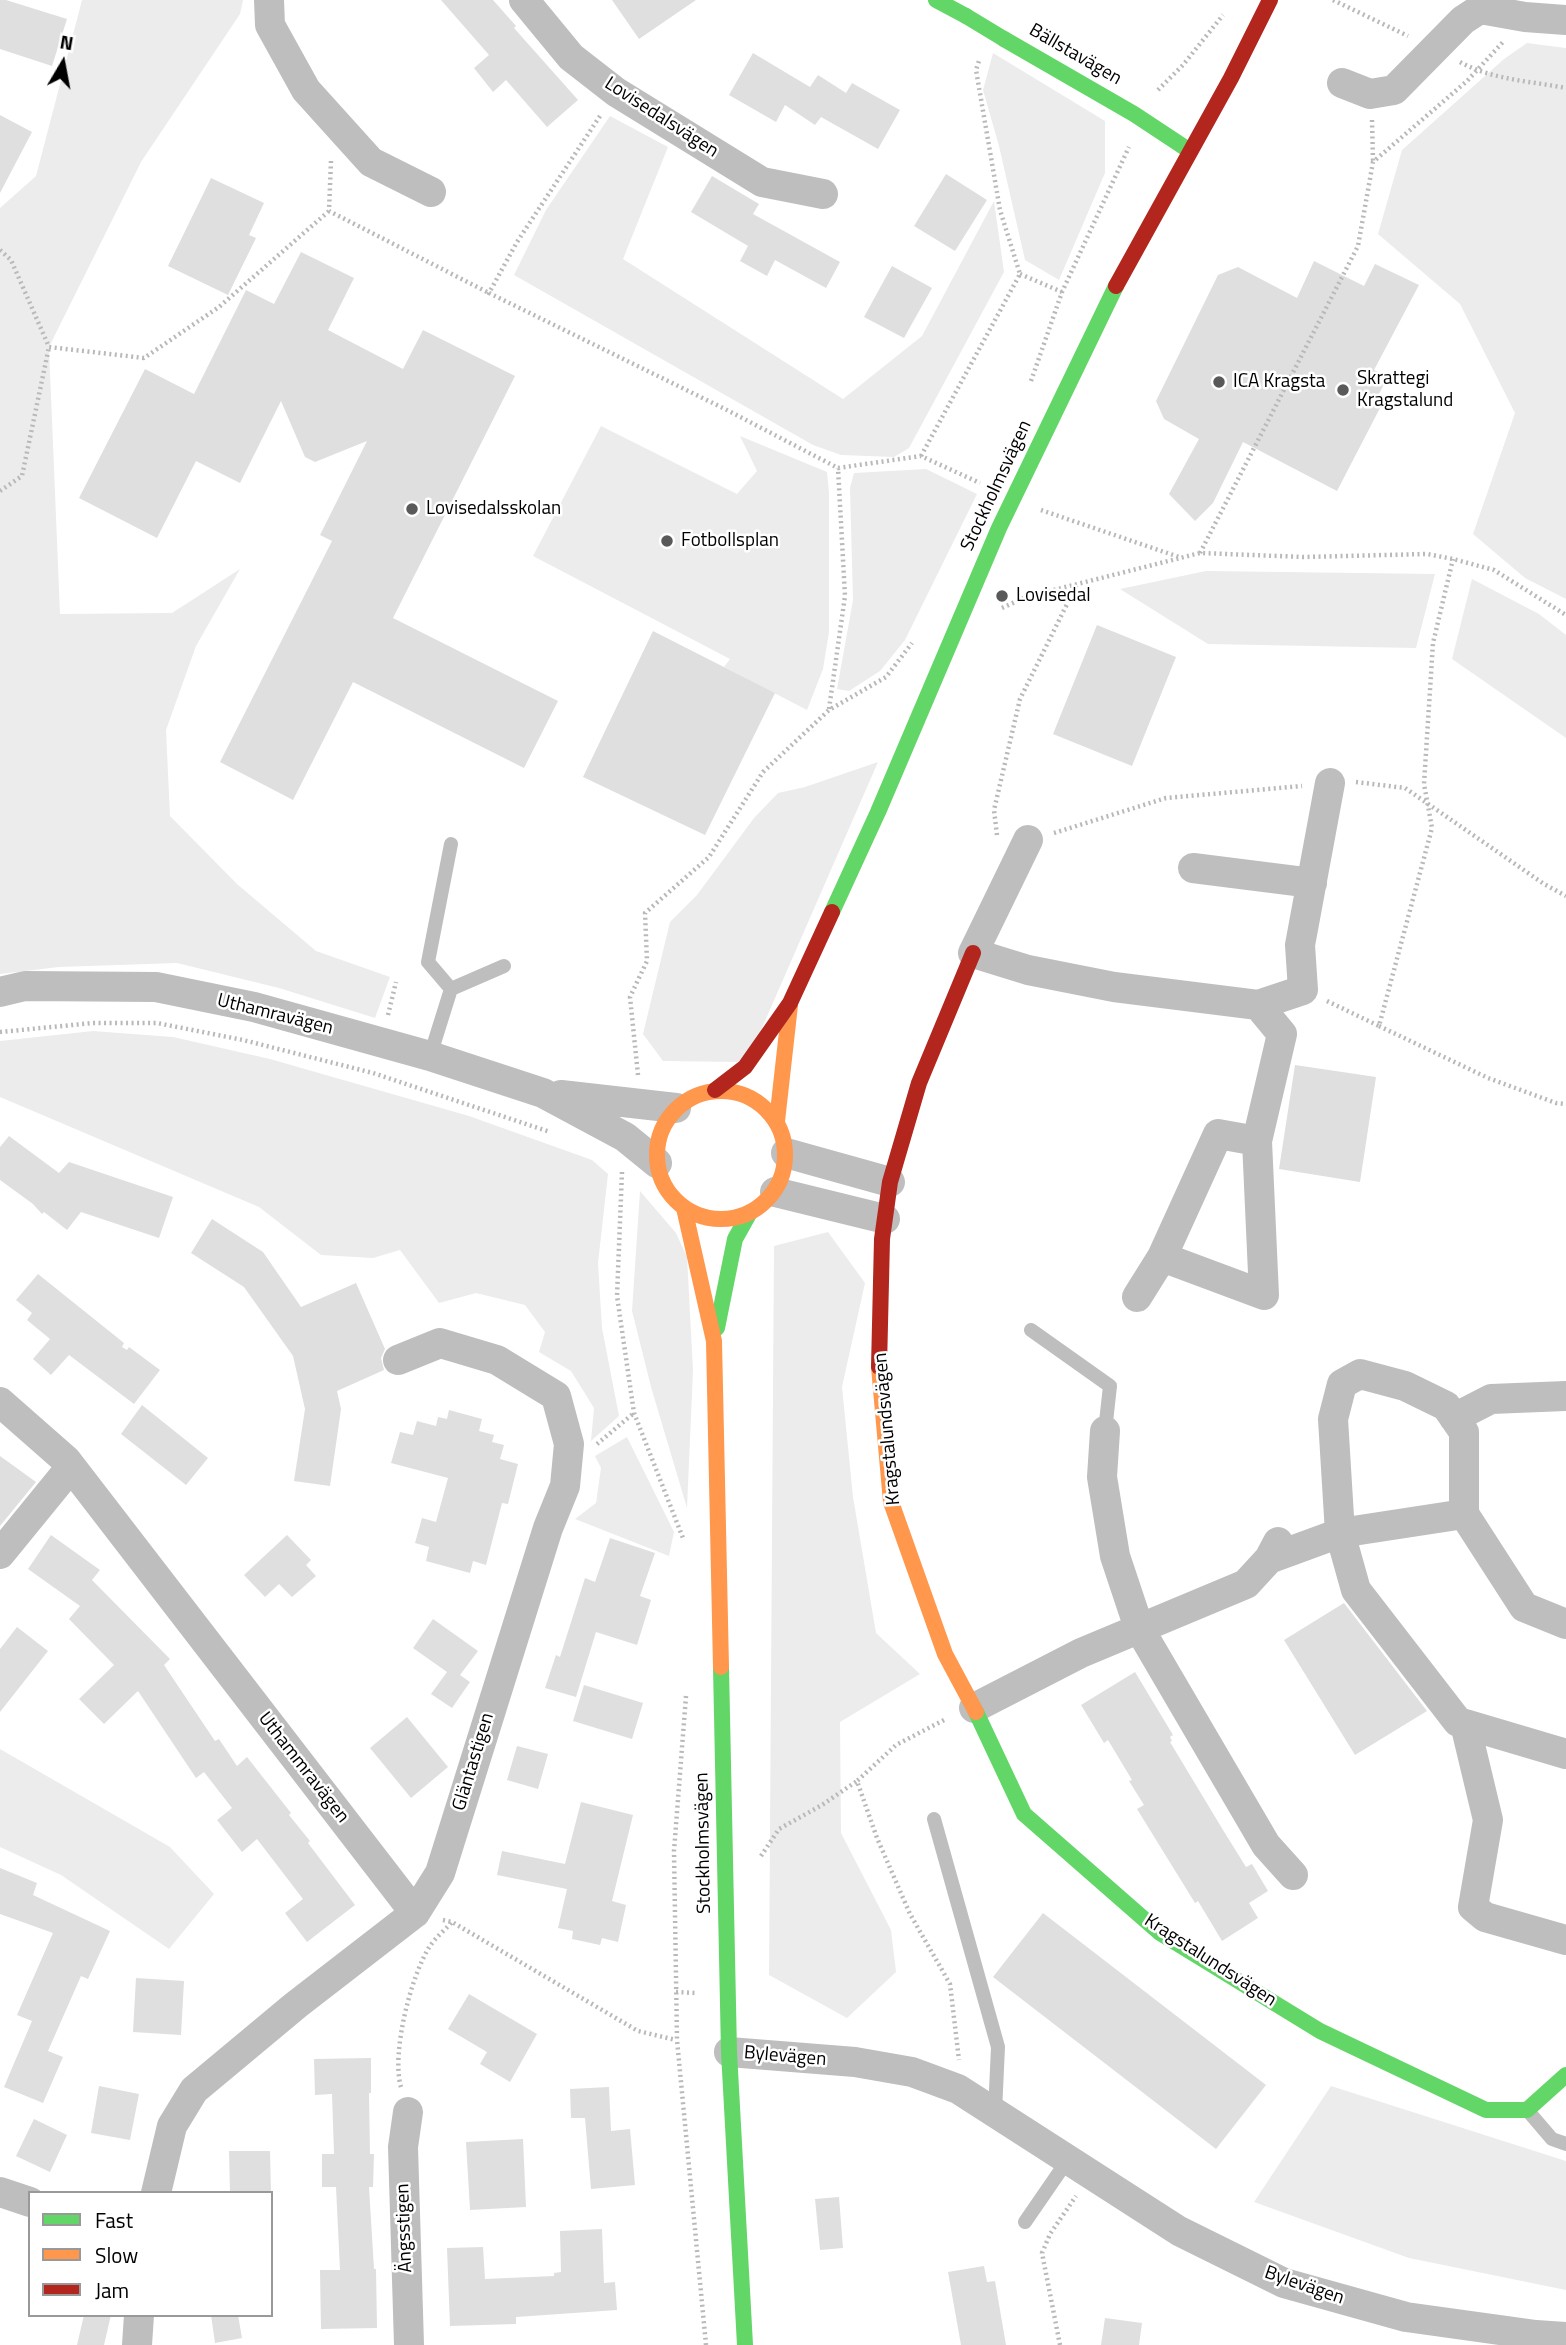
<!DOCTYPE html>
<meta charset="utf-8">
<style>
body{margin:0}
#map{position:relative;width:1566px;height:2345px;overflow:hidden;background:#fff;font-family:"Titillium Web",sans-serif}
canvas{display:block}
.legend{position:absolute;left:28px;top:2191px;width:245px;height:126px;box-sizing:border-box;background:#fff;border:2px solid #999;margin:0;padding:9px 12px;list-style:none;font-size:21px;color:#000}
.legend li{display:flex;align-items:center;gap:14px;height:35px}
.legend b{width:35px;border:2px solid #999}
.north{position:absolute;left:28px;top:28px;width:70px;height:70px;-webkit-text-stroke:5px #fff;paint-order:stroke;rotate:10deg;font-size:19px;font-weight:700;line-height:28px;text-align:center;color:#000}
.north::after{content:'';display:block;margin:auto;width:24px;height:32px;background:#000;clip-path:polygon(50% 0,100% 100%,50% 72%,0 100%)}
</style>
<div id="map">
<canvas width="1566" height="2345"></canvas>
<ul class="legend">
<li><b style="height:9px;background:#63d668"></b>Fast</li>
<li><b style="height:9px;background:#ff974d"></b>Slow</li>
<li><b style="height:9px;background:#b3261e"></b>Jam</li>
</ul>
<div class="north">N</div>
</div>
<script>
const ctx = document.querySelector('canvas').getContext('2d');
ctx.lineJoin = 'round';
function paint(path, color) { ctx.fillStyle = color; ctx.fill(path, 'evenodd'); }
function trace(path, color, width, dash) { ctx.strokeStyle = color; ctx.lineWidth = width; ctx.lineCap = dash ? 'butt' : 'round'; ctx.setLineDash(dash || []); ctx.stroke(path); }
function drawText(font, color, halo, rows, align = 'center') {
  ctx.font = font + ' "Titillium Web",sans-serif'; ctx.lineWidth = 5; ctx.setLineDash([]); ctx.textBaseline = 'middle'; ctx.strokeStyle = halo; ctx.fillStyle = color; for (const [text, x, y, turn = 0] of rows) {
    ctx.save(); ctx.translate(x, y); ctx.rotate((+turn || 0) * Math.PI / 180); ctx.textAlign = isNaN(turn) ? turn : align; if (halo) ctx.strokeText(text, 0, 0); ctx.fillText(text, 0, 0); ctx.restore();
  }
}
const green = new Path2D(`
 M 82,0 L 243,0 L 240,14 L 141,162 L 49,347 L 60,614 L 172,613 L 240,569 L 196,646 L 166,730 L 170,816 L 237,884 L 316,951 L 390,977 L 375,1018 L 279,988 L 177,963 L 59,967 L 0,974 L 0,208 L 36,176 Z
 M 1527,43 L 1566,48 L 1566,599 L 1525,578 L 1473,534 L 1515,413 L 1460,304 L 1378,234 L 1402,150 L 1504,59 Z
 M 993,53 L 1105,121 L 1105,173 L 1059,280 L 1025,260 L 999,146 L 983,90 Z
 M 610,116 L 668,147 L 623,259 L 843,399 L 922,336 L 994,201 L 1004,272 L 909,448 L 894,457 L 841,455 L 813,445 L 514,275 L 546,210 Z
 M 601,426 L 737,494 L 757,471 L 740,436 L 827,472 L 829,493 L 829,632 L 823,669 L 807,710 L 724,667 L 730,659 L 533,556 Z
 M 926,469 L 977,494 L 905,640 L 880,671 L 849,691 L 837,689 L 853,600 L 850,488 L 854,473 Z
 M 1206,571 L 1435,574 L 1416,648 L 1208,644 L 1120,589 Z
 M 1472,579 L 1539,614 L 1566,635 L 1566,738 L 1452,659 Z
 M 878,762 L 755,1044 L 738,1062 L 663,1061 L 643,1034 L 670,922 L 697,895 L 754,818 L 778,793 L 805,787 Z
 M 93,1031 L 173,1037 L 270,1059 L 469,1116 L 592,1160 L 608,1174 L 598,1263 L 602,1328 L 619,1416 L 591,1441 L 594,1408 L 571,1371 L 539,1352 L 545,1332 L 525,1305 L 476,1293 L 439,1303 L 400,1250 L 373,1258 L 321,1255 L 259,1207 L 0,1097 L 0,1041 Z
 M 640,1191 L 676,1233 L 687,1257 L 693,1370 L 687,1508 L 651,1387 L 632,1311 Z
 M 828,1232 L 865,1283 L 842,1387 L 853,1497 L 876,1633 L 920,1674 L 840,1722 L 841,1833 L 891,1930 L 896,1972 L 847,2018 L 769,1975 L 774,1246 Z
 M 627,1437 L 674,1532 L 669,1556 L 575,1519 L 596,1503 L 601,1468 L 595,1456 Z
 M 0,1749 L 170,1847 L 214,1894 L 169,1949 L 61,1875 L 0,1847 Z
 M 1331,2086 L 1566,2161 L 1566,2290 L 1409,2258 L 1254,2202 Z`);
const building = new Path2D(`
 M 0,0 L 6,0 L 67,19 L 52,66 L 0,49 Z
 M 441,0 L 493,0 L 516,26 L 514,28 L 578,100 L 547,127 L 506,80 L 493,92 L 474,68 L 489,55 Z
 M 612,0 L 696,0 L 639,39 Z
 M 753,53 L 810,87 L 818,75 L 846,93 L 852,83 L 900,110 L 878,149 L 821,117 L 815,125 L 785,105 L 776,122 L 729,95 Z
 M 0,115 L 32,132 L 0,193 Z
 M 946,174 L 987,200 L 955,251 L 914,226 Z
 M 712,176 L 759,204 L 753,214 L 840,262 L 826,288 L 775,260 L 767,276 L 740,261 L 748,246 L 691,212 Z
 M 211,178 L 264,203 L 249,235 L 256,238 L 228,295 L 168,266 Z
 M 301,252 L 354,278 L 328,330 L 403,369 L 423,330 L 515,376 L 393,618 L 558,701 L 524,768 L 353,682 L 293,800 L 220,762 L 332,541 L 320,535 L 367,441 L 315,462 L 305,457 L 281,401 L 240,483 L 196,461 L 157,538 L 79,498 L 145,369 L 194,394 L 246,290 L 274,304 Z
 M 1314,261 L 1364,286 L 1375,264 L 1419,285 L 1374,370 L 1388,376 L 1374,404 L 1380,408 L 1337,491 L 1243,442 L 1213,503 L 1195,521 L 1169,494 L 1199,439 L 1164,419 L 1156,401 L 1218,275 L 1238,267 L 1297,298 Z
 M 892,266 L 932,288 L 904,338 L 864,317 Z
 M 1097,625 L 1176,657 L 1132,766 L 1053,734 Z
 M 653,631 L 775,693 L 705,835 L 583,777 Z
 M 1295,1065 L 1376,1077 L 1360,1182 L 1279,1169 Z
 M 9,1136 L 59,1173 L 69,1162 L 173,1197 L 159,1238 L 81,1212 L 67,1230 L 44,1212 L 42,1214 L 33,1204 L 0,1180 L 0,1147 Z
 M 212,1219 L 263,1252 L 301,1307 L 356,1283 L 385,1349 L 381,1358 L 384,1370 L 337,1391 L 341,1409 L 330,1486 L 294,1481 L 305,1409 L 293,1356 L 244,1287 L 191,1253 Z
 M 38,1274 L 124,1343 L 122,1347 L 127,1350 L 129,1347 L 160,1370 L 134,1404 L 69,1355 L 51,1375 L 33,1359 L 50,1339 L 27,1320 L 32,1313 L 16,1300 Z
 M 142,1405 L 208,1458 L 186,1485 L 121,1434 Z
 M 449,1410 L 482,1419 L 479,1431 L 494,1435 L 492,1442 L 504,1445 L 500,1459 L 518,1464 L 508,1504 L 502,1503 L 486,1565 L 473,1561 L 470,1573 L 426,1561 L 429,1547 L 415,1543 L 422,1518 L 436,1522 L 448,1478 L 391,1463 L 400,1432 L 413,1435 L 417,1421 L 436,1426 L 438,1417 L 447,1419 Z
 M 0,1456 L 36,1482 L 0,1526 Z
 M 51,1535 L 100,1570 L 92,1580 L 170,1659 L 164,1665 L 215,1741 L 219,1739 L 237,1766 L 247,1757 L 291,1813 L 289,1815 L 310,1841 L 308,1843 L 355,1905 L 307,1942 L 285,1913 L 303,1899 L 257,1839 L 242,1852 L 217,1820 L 232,1808 L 204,1772 L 196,1778 L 138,1691 L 104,1724 L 79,1699 L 114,1665 L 69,1619 L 80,1606 L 28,1569 Z
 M 287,1535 L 311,1560 L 306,1565 L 316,1576 L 292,1597 L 279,1584 L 265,1597 L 244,1575 Z
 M 610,1538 L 655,1553 L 640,1596 L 651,1600 L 637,1645 L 596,1632 L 576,1697 L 545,1688 L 556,1655 L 560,1657 L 585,1578 L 595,1582 Z
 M 1344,1603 L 1427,1711 L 1355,1755 L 1284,1640 Z
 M 433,1619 L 478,1651 L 460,1675 L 470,1682 L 452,1708 L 431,1694 L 447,1672 L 413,1648 Z
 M 17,1627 L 48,1651 L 0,1712 L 0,1649 Z
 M 1135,1672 L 1173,1735 L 1170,1737 L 1172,1741 L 1170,1742 L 1223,1830 L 1246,1867 L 1252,1864 L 1268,1891 L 1249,1903 L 1258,1918 L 1222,1941 L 1198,1901 L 1195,1903 L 1137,1809 L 1144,1805 L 1129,1781 L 1132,1780 L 1108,1740 L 1104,1743 L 1081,1705 Z
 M 584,1685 L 643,1703 L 632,1739 L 573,1721 Z
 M 407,1717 L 448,1767 L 411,1798 L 370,1748 Z
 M 517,1746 L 548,1754 L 538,1789 L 507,1780 Z
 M 581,1802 L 633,1815 L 612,1901 L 626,1905 L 618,1942 L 602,1938 L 600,1945 L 572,1939 L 573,1931 L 558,1928 L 567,1889 L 497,1875 L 502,1851 L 565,1864 Z
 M 0,1868 L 37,1883 L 33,1895 L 110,1931 L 88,1979 L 81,1976 L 48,2051 L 63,2057 L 43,2103 L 4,2087 L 32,2021 L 17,2015 L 53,1933 L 0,1914 Z
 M 1043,1913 L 1266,2085 L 1216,2149 L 993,1977 Z
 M 136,1978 L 184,1981 L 181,2035 L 133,2032 Z
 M 469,1994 L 537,2034 L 510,2082 L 480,2064 L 487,2052 L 448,2029 Z
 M 371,2058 L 371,2093 L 369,2093 L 370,2154 L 374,2154 L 373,2187 L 369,2187 L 374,2269 L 376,2269 L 377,2328 L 321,2329 L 320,2270 L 340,2270 L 336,2187 L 322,2187 L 322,2154 L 334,2154 L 332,2094 L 315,2095 L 314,2059 Z
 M 99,2086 L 139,2094 L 130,2140 L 91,2133 Z
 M 609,2087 L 611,2131 L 630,2129 L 635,2185 L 591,2189 L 585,2118 L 571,2118 L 570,2089 Z
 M 34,2119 L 67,2135 L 50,2172 L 16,2156 Z
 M 523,2139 L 526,2207 L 470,2210 L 466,2142 Z
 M 229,2151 L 270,2151 L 271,2193 L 230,2193 Z
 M 839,2197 L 843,2248 L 820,2250 L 815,2199 Z
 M 602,2229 L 604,2283 L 615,2282 L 617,2310 L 516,2317 L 516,2324 L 450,2326 L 447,2248 L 483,2247 L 485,2279 L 554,2276 L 554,2273 L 561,2272 L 560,2231 Z
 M 984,2266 L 987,2282 L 995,2281 L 1006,2345 L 961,2345 L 948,2272 Z
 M 84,2315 L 111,2315 L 104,2345 L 77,2345 Z
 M 211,2315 L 238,2315 L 242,2338 L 215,2343 Z
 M 1105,2318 L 1142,2323 L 1139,2345 L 1101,2345 Z`);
const path = new Path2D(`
 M 1333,0 L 1408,36
 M 1460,62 C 1493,80 1530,81 1566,88
 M 1158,90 L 1183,65 L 1223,15
 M 600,116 L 517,242 L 489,293 L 725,409 L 838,468 L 921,456 L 980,483
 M 1372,120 L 1373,161
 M 331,161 L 329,211 L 489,293
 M 0,250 L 11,260 L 49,347 L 144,358 L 219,307 L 329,211
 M 1020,274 L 1062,292
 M 1031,381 L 1062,292 L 1129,147
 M 921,456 L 1020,274 L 1000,210 L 976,70 L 979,61
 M 0,491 L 22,476 L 49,347
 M 1041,510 L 1179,557
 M 1200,553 L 1358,246 L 1373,162 L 1467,81 L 1503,42
 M 1002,608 L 1026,597 L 1200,553 L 1304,557 L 1427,554 L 1453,559 L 1494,570 L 1566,615
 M 829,709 L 845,596 L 838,468
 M 1356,782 L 1405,788 L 1544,884 L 1566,896
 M 1054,833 L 1166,798 L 1302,786
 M 997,835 L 994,810 L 1020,699 L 1077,584
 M 1327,1001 L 1379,1026 L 1432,828 L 1424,784 L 1433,643 L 1453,559
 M 388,1015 L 396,982
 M 1379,1026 L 1488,1078 L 1556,1103 L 1566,1104
 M 0,1032 L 93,1023 L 157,1023 L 243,1040 L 373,1073 L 550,1132
 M 638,1075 L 630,997 L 647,961 L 645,913 L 709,857 L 763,772 L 829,710 L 886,677 L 912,643
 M 622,1172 L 617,1296 L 634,1413 L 683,1538
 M 597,1444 L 634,1413
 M 686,1696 L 674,1851 L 677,2040 L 706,2345
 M 944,1720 L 896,1745 L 857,1781 L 877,1838 L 910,1914 L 950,1984 L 959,2060
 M 761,1856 L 779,1829 L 822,1805 L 857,1781
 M 443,1920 L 452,1922 L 638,2031 L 676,2040
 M 676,1992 L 696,1993
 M 401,2087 C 391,2054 411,1975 430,1946 C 436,1937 445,1930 452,1922
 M 1060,2345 L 1042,2253 L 1050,2234 L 1076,2196`);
const lane = new Path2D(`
 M 451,989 L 428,962 L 451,844
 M 430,1056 L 451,989 L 504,966
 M 1031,1330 L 1110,1386 L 1105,1431
 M 934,1819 L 998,2047 L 995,2112
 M 1528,2111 L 1552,2139 L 1566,2144
 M 1025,2222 L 1067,2161`);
const street = new Path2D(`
 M 269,0 L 270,25 L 306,90 L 371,162 L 431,192
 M 524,0 L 571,57 L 616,92 L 762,182 L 823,194
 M 1342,83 L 1370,94 L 1394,90 L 1463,20 L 1480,9 L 1525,17 L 1566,20
 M 1028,840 L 973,953 L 1028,970 L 1114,987 L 1258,1005 L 1303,990 L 1300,945 L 1330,783
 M 1193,868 L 1312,883
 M 0,992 L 25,986 L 156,987 L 254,1007 L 430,1056 L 543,1093 L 625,1137 L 657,1163
 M 561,1095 L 676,1108
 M 1257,1141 L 1218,1134 L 1162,1257 L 1264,1295 L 1257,1141 L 1282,1034 L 1258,1005
 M 786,1153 L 890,1182
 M 775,1192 L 885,1219
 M 1137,1297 L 1162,1257
 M 0,1402 L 66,1460 L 415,1913
 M 1454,1418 L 1491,1399 L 1566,1396
 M 1105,1431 L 1102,1477 L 1115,1556 L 1139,1628 L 1266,1845 L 1293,1875
 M 1464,1514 L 1524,1607 L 1566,1624
 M 0,1554 L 71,1467
 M 1269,1559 L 1340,1533 L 1333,1419 L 1342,1384 L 1360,1374 L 1405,1386 L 1446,1406 L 1464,1432 L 1464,1514 L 1340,1533 L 1356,1590 L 1458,1722 L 1566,1754
 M 974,1708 L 1081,1653 L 1246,1584 L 1269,1559 L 1278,1542
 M 1465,1724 L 1488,1820 L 1473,1907 L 1485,1917 L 1566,1940
 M 729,2052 L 855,2062 L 912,2072 L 958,2089 L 1179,2231 L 1284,2283 L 1406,2317 L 1536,2335 L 1566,2337
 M 408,2112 L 403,2147 L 409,2345
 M 0,2192 L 30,2202
 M 156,2193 L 172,2126 L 194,2090 L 296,2005 L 415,1913 L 440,1873 L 548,1528 L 565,1486 L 569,1444 L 556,1396 L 497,1360 L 440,1343 L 398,1360
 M 137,2345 L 139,2315`);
const fast = new Path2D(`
 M 936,0 L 966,16
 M 1004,39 L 1134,114 L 1190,151
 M 832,912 L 878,812 L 999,528 L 1116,286
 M 717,1328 L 735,1239 L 749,1214
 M 721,1667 L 729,2052 L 745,2345
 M 976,1712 L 1024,1814 L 1160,1933 L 1320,2031 L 1486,2110 L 1527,2110 L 1566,2075`);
const slow = new Path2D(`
 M657 1155a64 64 0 1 1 128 0a64 64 0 1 1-128 0Z
 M 777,1121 L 790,1005
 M 684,1208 L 714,1341 L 721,1667
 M 879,1367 L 891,1502 L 945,1654 L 976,1712`);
const jam = new Path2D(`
 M 1116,286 L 1231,78 L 1270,0
 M 715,1090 L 745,1067 L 790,1003 L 832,912
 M 879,1367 L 882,1239 L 890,1182 L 919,1083 L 973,953`);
const fastBridge = new Path2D(`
 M 966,16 L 1004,39`);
const markers = [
 [1219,382,7,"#595959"],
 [1343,390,7,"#595959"],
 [412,509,7,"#595959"],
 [667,541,7,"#595959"],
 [1002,596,7,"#595959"]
];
const streetNames = [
 ["Bällstavägen",1075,55,30],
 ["Lovisedalsvägen",661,118,33],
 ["Stockholmsvägen",997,486,-65],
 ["Uthamravägen",275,1015,14],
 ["Kragstalundsvägen",888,1429,-95],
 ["Gläntastigen",474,1762,-73],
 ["Uthammravägen",303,1768,52],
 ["Stockholmsvägen",704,1843,-91],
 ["Kragstalundsvägen",1210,1961,33],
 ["Bylevägen",785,2057,5],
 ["Ängsstigen",405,2228,-92],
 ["Bylevägen",1304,2286,19]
];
const poiNames = [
 ["Skrattegi",1357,379],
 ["Kragstalund",1357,401],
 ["ICA Kragsta",1233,382],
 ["Lovisedalsskolan",426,509],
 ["Fotbollsplan",681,541],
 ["Lovisedal",1016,596]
];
paint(green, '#ececec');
paint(building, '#dfdfdf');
trace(path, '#b9b9b9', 4.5, [2, 3.5]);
trace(lane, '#bebebe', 14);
trace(street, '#bebebe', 30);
trace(fast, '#63d668', 16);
trace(slow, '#ff974d', 16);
trace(jam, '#b3261e', 16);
trace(fastBridge, '#63d668', 16);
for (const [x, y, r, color] of markers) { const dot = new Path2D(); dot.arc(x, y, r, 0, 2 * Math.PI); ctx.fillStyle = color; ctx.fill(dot); trace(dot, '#fff', 2.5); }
drawText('19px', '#000', '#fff', streetNames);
drawText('19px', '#000', '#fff', poiNames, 'left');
</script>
